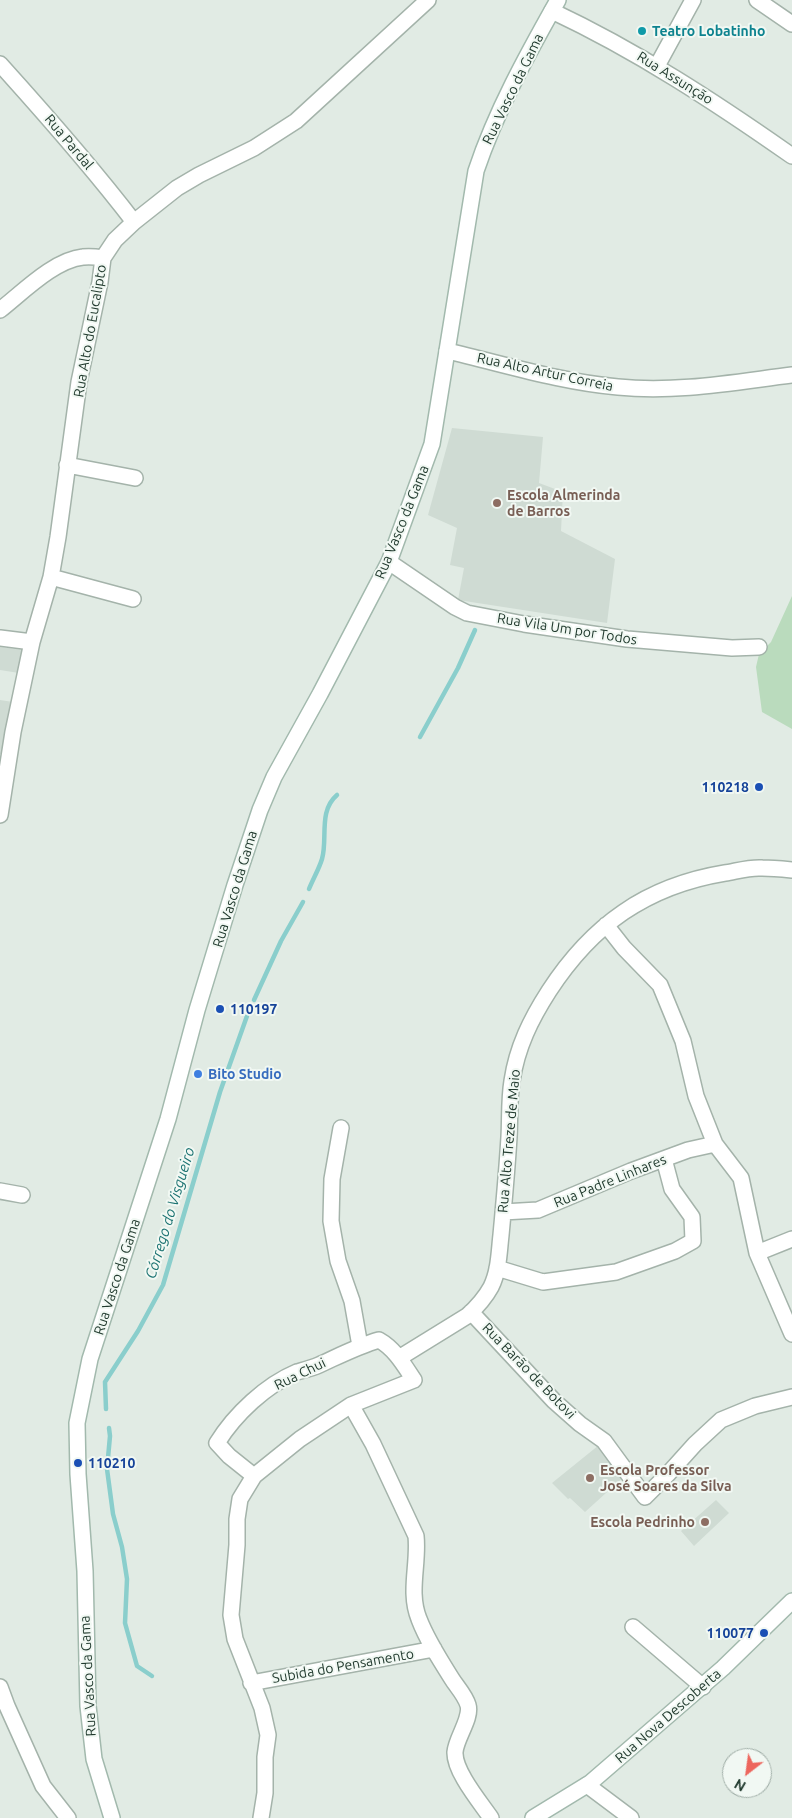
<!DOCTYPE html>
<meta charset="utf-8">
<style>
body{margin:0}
#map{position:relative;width:792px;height:1818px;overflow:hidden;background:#e1ebe4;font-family:Ubuntu,sans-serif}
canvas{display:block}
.north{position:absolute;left:722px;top:1748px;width:50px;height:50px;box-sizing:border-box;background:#f1f8f3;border:1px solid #9eaca5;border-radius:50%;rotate:210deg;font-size:14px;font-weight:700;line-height:20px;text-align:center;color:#223b2f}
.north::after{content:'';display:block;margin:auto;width:18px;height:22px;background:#ed665d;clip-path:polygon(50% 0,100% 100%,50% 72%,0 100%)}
</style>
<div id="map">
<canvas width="792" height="1818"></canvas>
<div class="north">N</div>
</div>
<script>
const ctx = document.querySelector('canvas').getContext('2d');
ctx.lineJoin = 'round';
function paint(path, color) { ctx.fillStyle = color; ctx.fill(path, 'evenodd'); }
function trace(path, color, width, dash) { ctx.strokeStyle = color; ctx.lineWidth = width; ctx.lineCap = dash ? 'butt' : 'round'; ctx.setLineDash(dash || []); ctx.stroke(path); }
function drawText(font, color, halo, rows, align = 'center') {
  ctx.font = font + ' Ubuntu,sans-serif'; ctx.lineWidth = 4; ctx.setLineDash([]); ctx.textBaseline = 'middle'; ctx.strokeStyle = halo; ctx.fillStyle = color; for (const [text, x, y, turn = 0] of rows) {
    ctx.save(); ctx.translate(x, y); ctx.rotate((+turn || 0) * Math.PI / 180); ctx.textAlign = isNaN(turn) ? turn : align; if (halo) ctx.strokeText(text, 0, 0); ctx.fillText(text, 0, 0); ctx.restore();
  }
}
const built = new Path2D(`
 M 452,428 L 543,437 L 539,483 L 563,492 L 561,531 L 615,559 L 607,623 L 458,600 L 464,568 L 450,565 L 457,528 L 428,515 Z
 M 0,647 L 23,650 L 19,673 L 0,670 Z
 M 0,700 L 13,702 L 6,754 L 0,754 Z
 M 599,1445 L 627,1474 L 585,1512 L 570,1498 L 568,1499 L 552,1483 Z
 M 716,1500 L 729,1513 L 694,1546 L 681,1531 Z`);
const green = new Path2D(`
 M 792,596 L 792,729 L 762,712 L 756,667 L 759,654 L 771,642 Z`);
const stream = new Path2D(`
 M 420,737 L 458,668 L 475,630
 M 309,889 C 313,879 319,869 322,859 C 328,839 318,811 337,795
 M 254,1000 L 281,941 L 303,902
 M 106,1409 L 105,1382 L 138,1331 L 163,1285 L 220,1092 L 247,1016
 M 109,1428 L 110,1436 L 107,1469 L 113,1514 L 122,1547 L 127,1579 L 125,1623 L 137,1666 L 152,1676`);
const street = new Path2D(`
 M 757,0 L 792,24
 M 552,11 C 637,51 715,102 792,156
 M 0,64 C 46,115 92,167 134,222
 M 657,66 L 693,0
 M 0,310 C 23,292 54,260 83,257 C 90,256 97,257 103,258
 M 447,351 C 504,364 560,382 618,387 C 676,393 735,382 792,375
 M 67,465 L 135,478
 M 389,562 L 455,607 L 467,613 L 524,624 L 627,639 L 732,648 L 759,647
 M 51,577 L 133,599
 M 0,638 L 32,642
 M 0,815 L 13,732 L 32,642 L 51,577 L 58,537 L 79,382 L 100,282 L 103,258 L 115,240 L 134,222 L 177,188 L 199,175 L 254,148 L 296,121 L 428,0
 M 606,925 L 624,948 L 660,985 L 683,1041 L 696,1096 L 715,1144 L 741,1178 L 757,1253 L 792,1334
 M 341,1128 L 332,1179 L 331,1221 L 338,1261 L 352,1301 L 360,1346
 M 0,1191 L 22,1195
 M 503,1212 L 538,1210 L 631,1171 L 688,1150 L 715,1144
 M 757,1253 L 792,1239
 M 497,1268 L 543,1282 L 616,1272 L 675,1251 L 693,1241 L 692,1217 L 672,1189 L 664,1159
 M 471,1312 L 554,1401 L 580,1424 L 604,1441 L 645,1497 L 668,1474 L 695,1444 L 721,1420 L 755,1406 L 792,1397
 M 399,1358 L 467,1316 C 477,1307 485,1298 491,1287 C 499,1271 499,1252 501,1235 C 504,1203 507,1170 509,1137 C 510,1119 509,1099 512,1081 C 517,1047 531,1019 549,991 C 592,925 646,886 725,873 C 737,871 750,867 762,868 C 772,868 782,869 792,870
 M 351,1405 L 373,1444 L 416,1536 C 419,1564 408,1592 419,1619 C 427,1640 440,1660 452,1679 C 457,1687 465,1695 468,1705 C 472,1718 456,1738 455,1752 C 454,1771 480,1802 491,1818
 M 254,1476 L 229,1456 L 217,1443 C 235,1414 266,1385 297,1372 C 304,1370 312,1368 319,1365 C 339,1356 358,1346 379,1340 C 395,1349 404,1365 414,1380 L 351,1405 L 300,1439 L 254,1476 L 240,1499 L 237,1519 L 237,1545 L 231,1615 L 235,1639 L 262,1708 L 268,1735 L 265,1757 L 265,1793 L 261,1818
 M 633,1627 L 703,1687
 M 251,1683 L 434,1649
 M 0,1687 L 7,1706 L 43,1786 L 68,1818
 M 587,1785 L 631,1818`);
const secondary = new Path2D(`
 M 112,1818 L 94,1759 L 88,1706 L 85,1571 L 78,1474 L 77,1423 L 90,1359 L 168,1119 L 197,1010 L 235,885 L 260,810 L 274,777 L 320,694 L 389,562 L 432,444 L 476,171 C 496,111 527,55 558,0
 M 533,1818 L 590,1783 L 723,1668 L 792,1601`);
const markers = [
 [642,31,5,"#0f9aa8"],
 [497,503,5,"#8d6e63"],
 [759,787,5,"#1a4fb4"],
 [220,1009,5,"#1a4fb4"],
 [198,1074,5,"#3f7fe0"],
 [78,1463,5,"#1a4fb4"],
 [590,1478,5,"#8d6e63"],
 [705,1522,5,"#8d6e63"],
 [764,1633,5,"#1a4fb4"]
];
const cultureNames = [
 ["Teatro Lobatinho",652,31]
];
const streetNames = [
 ["Rua Assunção",675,78,32],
 ["Rua Vasco da Gama",513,89,-64],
 ["Rua Pardal",69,142,50],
 ["Rua Alto do Eucalipto",90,331,-80],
 ["Rua Alto Artur Correia",545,372,12],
 ["Rua Vasco da Gama",402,522,-68],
 ["Rua Vila Um por Todos",567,629,9],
 ["Rua Vasco da Gama",235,889,-73],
 ["Rua Alto Treze de Maio",509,1141,-85],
 ["Rua Padre Linhares",610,1181,-22],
 ["Rua Vasco da Gama",117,1277,-72],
 ["Rua Barão de Botovi",529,1371,46],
 ["Rua Chui",300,1374,-26],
 ["Subida do Pensamento",343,1666,-10],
 ["Rua Vasco da Gama",88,1676,-93],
 ["Rua Nova Descoberta",668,1716,-41]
];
const educationNames = [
 ["Escola Almerinda",507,495],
 ["de Barros",507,511],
 ["Escola Professor",600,1470],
 ["José Soares da Silva",600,1486],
 ["Escola Pedrinho",695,1522,"right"]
];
const transitNames = [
 ["110218",749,787],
 ["110197",230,1009,"left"],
 ["110210",88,1463,"left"],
 ["110077",754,1633]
];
const shopNames = [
 ["Bito Studio",208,1074]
];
const waterNames = [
 ["Córrego do Visgueiro",170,1213,-73]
];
paint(built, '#cfdbd3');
paint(green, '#badbbd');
trace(stream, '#8acecc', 4.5);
trace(street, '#a4b3aa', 18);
trace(secondary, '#a2b9ad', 18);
trace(street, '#fff', 15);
trace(secondary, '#fff', 15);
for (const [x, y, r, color] of markers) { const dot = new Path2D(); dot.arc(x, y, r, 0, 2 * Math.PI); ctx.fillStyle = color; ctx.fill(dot); trace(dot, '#f1f8f3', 2); }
drawText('bold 14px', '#0d838f', '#f1f8f3', cultureNames, 'left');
drawText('14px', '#223b2f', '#f1f8f3', streetNames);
drawText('bold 14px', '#785e54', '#f1f8f3', educationNames, 'left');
drawText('bold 14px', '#164399', '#f1f8f3', transitNames, 'right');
drawText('bold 14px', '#366cbe', '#f1f8f3', shopNames, 'left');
drawText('italic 15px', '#1e7473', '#f1f8f3', waterNames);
</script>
